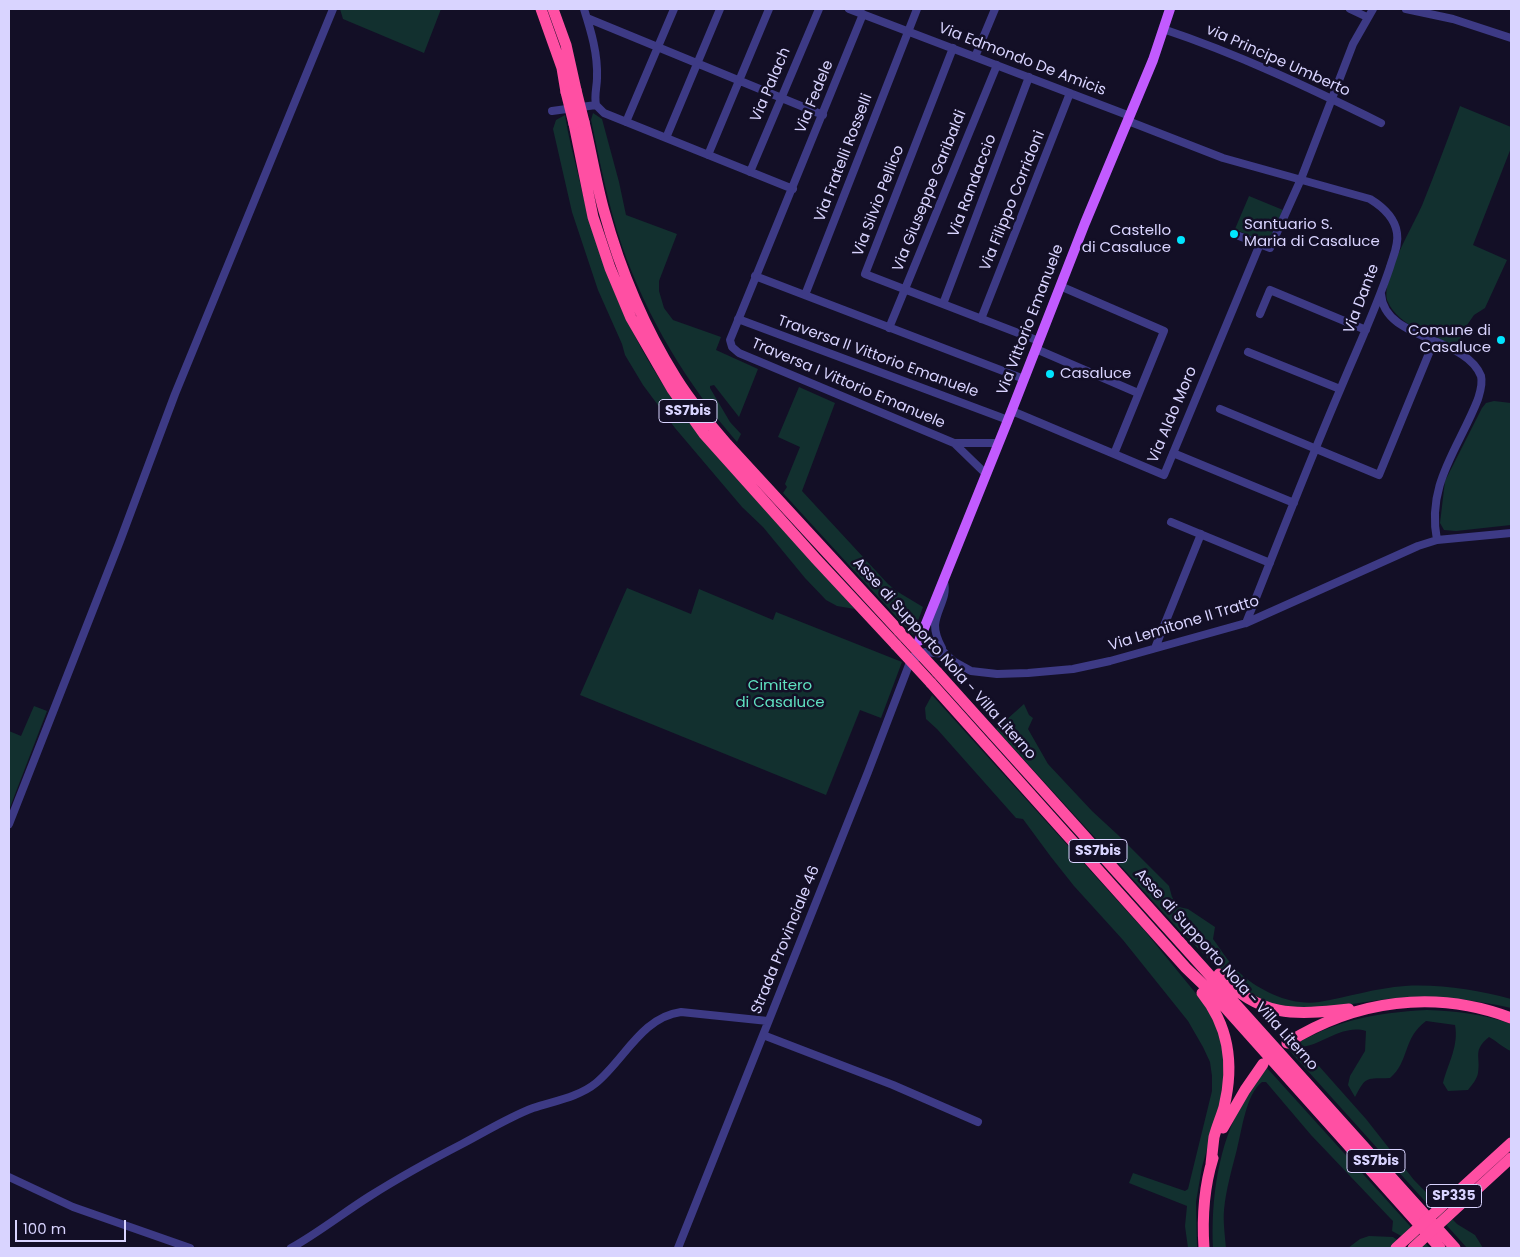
<!DOCTYPE html>
<style>
body{margin:0}
#map{position:relative;width:1520px;height:1257px;overflow:hidden;background:#130f26;font-family:Poppins,sans-serif}
canvas{display:block}
.frame{position:absolute;inset:0;border:10px solid #d9d4ff;pointer-events:none}
.scale{position:absolute;left:15px;top:1220px;width:111px;height:22px;box-sizing:border-box;border:2px solid #d9d4ff;border-top:0;padding-left:6px;font-size:15px;line-height:18px;white-space:nowrap;color:#d9d4ff;-webkit-text-stroke:4px #130f26;paint-order:stroke}
</style>
<div id="map">
<canvas width="1520" height="1257"></canvas>
<div class="frame"></div>
<div class="scale">100 m</div>
</div>
<script>
const ctx = document.querySelector('canvas').getContext('2d');
ctx.lineJoin = 'round';
function paint(path, color) { ctx.fillStyle = color; ctx.fill(path, 'evenodd'); }
function trace(path, color, width, dash) { ctx.strokeStyle = color; ctx.lineWidth = width; ctx.lineCap = dash ? 'butt' : 'round'; ctx.setLineDash(dash || []); ctx.stroke(path); }
function drawText(font, color, halo, rows, align = 'center') {
  ctx.font = font + ' Poppins,sans-serif'; ctx.lineWidth = 5; ctx.setLineDash([]); ctx.textBaseline = 'middle'; ctx.strokeStyle = halo; ctx.fillStyle = color; for (const [text, x, y, turn = 0] of rows) {
    ctx.save(); ctx.translate(x, y); ctx.rotate((+turn || 0) * Math.PI / 180); ctx.textAlign = isNaN(turn) ? turn : align; if (halo) ctx.strokeText(text, 0, 0); ctx.fillText(text, 0, 0); ctx.restore();
  }
}
const green = new Path2D(`
 M 340,9 L 441,9 L 424,53 L 343,19 Z
 M 1460,106 L 1511,127 L 1511,148 L 1473,245 L 1507,260 L 1485,308 L 1474,315 L 1465,328 L 1457,347 C 1434,336 1398,326 1388,302 C 1379,282 1415,223 1423,203 C 1436,171 1448,138 1460,106 Z
 M 593,113 L 602,119 L 619,182 L 626,215 L 677,234 L 659,281 L 659,291 L 664,308 L 673,320 L 721,337 L 716,350 L 758,369 L 739,417 L 714,385 L 710,386 L 710,388 L 730,422 L 741,434 L 737,442 C 687,384 647,318 622,246 C 608,205 600,162 591,120 Z
 M 565,115 C 568,136 574,157 579,178 C 602,281 639,359 704,442 L 855,609 L 837,606 L 826,600 L 805,578 L 763,527 L 742,507 L 675,428 L 643,385 L 625,355 L 622,344 L 598,290 L 572,212 L 553,129 L 556,120 Z
 M 1249,196 L 1283,210 C 1267,245 1271,246 1235,229 Z
 M 799,387 L 835,403 L 802,491 L 888,584 L 898,592 L 923,607 L 913,635 L 783,493 L 787,487 L 785,484 L 800,447 L 778,437 Z
 M 1494,401 L 1511,403 L 1511,525 L 1456,531 L 1444,530 L 1440,523 L 1445,481 L 1482,408 L 1486,403 Z
 M 627,588 L 691,614 L 699,589 L 773,620 L 776,612 L 902,662 L 881,718 L 860,710 L 826,795 L 580,695 Z
 M 932,695 L 1144,930 L 1207,1007 L 1217,1025 L 1224,1046 L 1224,1089 L 1202,1167 L 1196,1202 L 1197,1248 L 1188,1248 L 1185,1226 L 1187,1206 L 1129,1183 L 1133,1173 L 1185,1191 L 1188,1189 L 1212,1091 L 1212,1076 L 1210,1062 L 1203,1047 L 1188,1021 L 1123,940 L 1074,886 L 1051,857 L 1023,819 L 1016,818 L 937,729 L 926,719 L 925,708 Z
 M 1024,704 L 1029,715 L 1033,718 L 1028,729 L 1048,764 L 1092,811 L 1118,835 L 1169,886 L 1172,897 L 1179,907 L 1188,909 L 1215,927 L 1213,939 C 1222,951 1230,965 1242,975 C 1262,992 1292,1006 1319,1002 C 1348,997 1376,988 1405,986 C 1441,984 1477,990 1511,999 L 1511,1008 C 1474,1000 1436,995 1398,998 C 1354,1001 1294,1021 1253,997 C 1224,980 1205,953 1180,931 L 996,729 Z
 M 34,706 L 47,711 L 9,810 L 9,731 L 21,736 Z
 M 1427,1010 C 1456,1011 1484,1014 1511,1024 L 1511,1051 C 1503,1048 1497,1041 1489,1037 C 1472,1051 1481,1056 1478,1073 C 1477,1079 1472,1085 1468,1090 L 1448,1091 L 1443,1083 C 1448,1063 1459,1046 1455,1025 L 1426,1021 C 1402,1039 1410,1061 1390,1078 C 1367,1079 1366,1075 1355,1097 L 1348,1085 L 1350,1076 L 1365,1051 L 1366,1031 C 1343,1024 1324,1044 1302,1047 L 1366,1119 L 1414,1180 L 1457,1224 L 1475,1235 L 1483,1248 L 1467,1248 L 1288,1049 C 1334,1020 1374,1013 1427,1010 Z
 M 1267,1068 L 1430,1248 L 1418,1248 L 1407,1239 L 1392,1231 L 1393,1221 L 1390,1218 L 1311,1135 L 1266,1082 L 1262,1082 C 1246,1094 1242,1130 1237,1149 C 1232,1169 1226,1189 1224,1210 C 1223,1222 1225,1236 1226,1248 L 1213,1248 C 1211,1199 1218,1145 1243,1102 C 1249,1090 1259,1079 1267,1068 Z
 M 1369,1236 L 1393,1237 L 1408,1248 L 1348,1248 L 1360,1239 Z`);
const minor = new Path2D(`
 M 584,9 C 591,31 598,54 597,78 C 597,87 594,95 596,105
 M 849,9 L 1130,116
 M 1350,9 L 1367,17
 M 1406,9 L 1453,19 L 1511,38
 M 863,14 L 730,340 L 732,347 L 739,353 L 954,443 L 999,443
 M 587,18 L 823,115
 M 1163,29 C 1238,54 1310,88 1381,123
 M 953,48 L 865,274 L 1039,341
 M 975,57 L 995,9
 M 552,111 L 596,105 L 604,113 L 793,189
 M 1128,121 L 1223,158 L 1370,199 C 1383,207 1395,218 1397,233 C 1399,245 1393,256 1390,267 C 1376,309 1357,349 1340,390 C 1307,467 1277,545 1246,623
 M 626,122 L 674,9
 M 666,138 L 720,9
 M 708,155 L 769,9
 M 750,172 L 819,9
 M 1239,236 L 1270,248 L 1301,179 L 1353,44 L 1373,9
 M 755,276 L 1024,379
 M 1060,286 L 1164,331 L 1114,454
 M 1381,294 C 1384,341 1466,336 1481,376 C 1483,384 1480,392 1478,399 C 1459,448 1426,484 1437,540
 M 805,295 L 917,9
 M 943,304 L 1029,77
 M 1260,314 L 1270,290 L 1366,330
 M 738,319 L 1008,420
 M 981,319 L 1070,93
 M 889,328 L 997,65
 M 1036,349 L 1138,393
 M 1248,352 L 1340,389
 M 1220,409 L 1379,475 L 1434,341
 M 1012,411 L 1164,475 L 1260,244
 M 954,443 L 986,474
 M 1173,453 L 1294,503
 M 1171,522 L 1270,563
 M 919,641 L 926,639 L 932,641 L 953,661 L 971,671 L 997,674 L 1028,673 L 1073,669 L 1110,661 L 1246,623 L 1418,546 L 1437,540 L 1511,533
 M 942,648 C 938,641 935,633 935,625 C 936,610 948,597 944,582
 M 1155,648 L 1201,534
 M 919,657 L 925,652 L 945,654
 M 9,824 L 120,541 L 175,394 L 333,9
 M 763,1035 L 893,1085 L 978,1122
 M 9,1177 L 73,1207 L 190,1248
 M 291,1248 C 318,1233 343,1213 370,1196 C 400,1177 431,1160 462,1144 C 485,1132 509,1117 533,1108 C 554,1101 579,1097 596,1083 C 624,1060 642,1017 681,1012 L 768,1021
 M 678,1248 L 868,772 L 912,657`);
const major = new Path2D(`
 M 919,641 L 1008,420 L 1085,223 L 1153,60 L 1170,9`);
const highway = new Path2D(`
 M 541,9 L 562,68 L 566,92
 M 553,9 L 566,45 L 576,90
 M 584,122 C 591,151 596,182 604,211 C 620,269 644,327 676,378 C 691,402 709,423 727,444 L 899,631
 M 574,124 L 593,217 L 610,268 L 631,318 L 672,389 L 704,434 L 816,559 L 896,645
 M 937,672 L 1455,1248
 M 931,683 L 1186,968 L 1213,994 L 1440,1248
 M 1219,974 C 1260,1018 1294,1015 1349,1009
 M 1202,993 C 1229,1026 1234,1066 1224,1107 C 1221,1117 1217,1126 1214,1137 C 1213,1145 1212,1155 1211,1164
 M 1287,1043 C 1355,1000 1435,989 1511,1018
 M 1223,1128 L 1245,1090 L 1263,1064
 M 1204,1248 C 1202,1218 1204,1187 1213,1158`);
const highwayBridge = new Path2D(`
 M 576,90 L 584,122
 M 566,92 L 574,124
 M 899,631 L 937,672
 M 896,645 L 931,683
 M 1396,1248 L 1511,1143
 M 1413,1248 L 1511,1158`);
const markers = [
 [1234,234,5,"#00e5ff"],
 [1181,240,5,"#00e5ff"],
 [1501,340,5,"#00e5ff"],
 [1050,374,5,"#00e5ff"]
];
const shields = [
 [688,411,58],
 [1098,851,58],
 [1376,1161,58],
 [1454,1196,55]
];
const shieldNames = [
 ["SS7bis",688,411],
 ["SS7bis",1098,851],
 ["SS7bis",1376,1161],
 ["SP335",1454,1196]
];
const streetNames = [
 ["Via Edmondo De Amicis",1022,60,21],
 ["via Principe Umberto",1278,61,24],
 ["Via Palach",771,85,-67],
 ["Via Fedele",815,97,-68],
 ["Via Fratelli Rosselli",844,158,-69],
 ["Via Randaccio",973,186,-69],
 ["Via Giuseppe Garibaldi",930,191,-68],
 ["Via Silvio Pellico",879,201,-69],
 ["Via Filippo Corridoni",1013,201,-68],
 ["Via Dante",1362,299,-69],
 ["Via Vittorio Emanuele",1031,320,-69],
 ["Traversa II Vittorio Emanuele",878,357,20],
 ["Traversa I Vittorio Emanuele",848,384,23],
 ["Via Aldo Moro",1173,415,-67],
 ["Via Lemitone II Tratto",1184,624,-17],
 ["Asse di Supporto Nola - Villa Literno",944,659,48],
 ["Strada Provinciale 46",786,940,-68],
 ["Asse di Supporto Nola - Villa Literno",1226,970,48]
];
const poiNames = [
 ["Santuario S.",1244,225],
 ["Maria di Casaluce",1244,242],
 ["Castello",1171,231,"right"],
 ["di Casaluce",1171,248,"right"],
 ["Comune di",1491,331,"right"],
 ["Casaluce",1491,348,"right"],
 ["Casaluce",1060,374]
];
const parkNames = [
 ["Cimitero",780,686],
 ["di Casaluce",780,703]
];
paint(green, '#12302f');
trace(minor, '#3d3a85', 8);
trace(major, '#c25bff', 10);
trace(highway, '#ff4fa3', 11);
trace(highwayBridge, '#ff4fa3', 11);
for (const [x, y, r, color] of markers) { const dot = new Path2D(); dot.arc(x, y, r, 0, 2 * Math.PI); ctx.fillStyle = color; ctx.fill(dot); trace(dot, '#130f26', 2); }
for (const [x, y, w] of shields) { const box = new Path2D(); box.roundRect(x - w / 2, y - 11.5, w, 23, 4); ctx.fillStyle = '#130f26'; ctx.fill(box); trace(box, '#d9d4ff', 1); }
drawText('bold 14px', '#d9d4ff', null, shieldNames);
drawText('15px', '#d9d4ff', '#130f26', streetNames);
drawText('15px', '#d9d4ff', '#130f26', poiNames, 'left');
drawText('15px', '#5fe0c0', '#130f26', parkNames);
</script>
